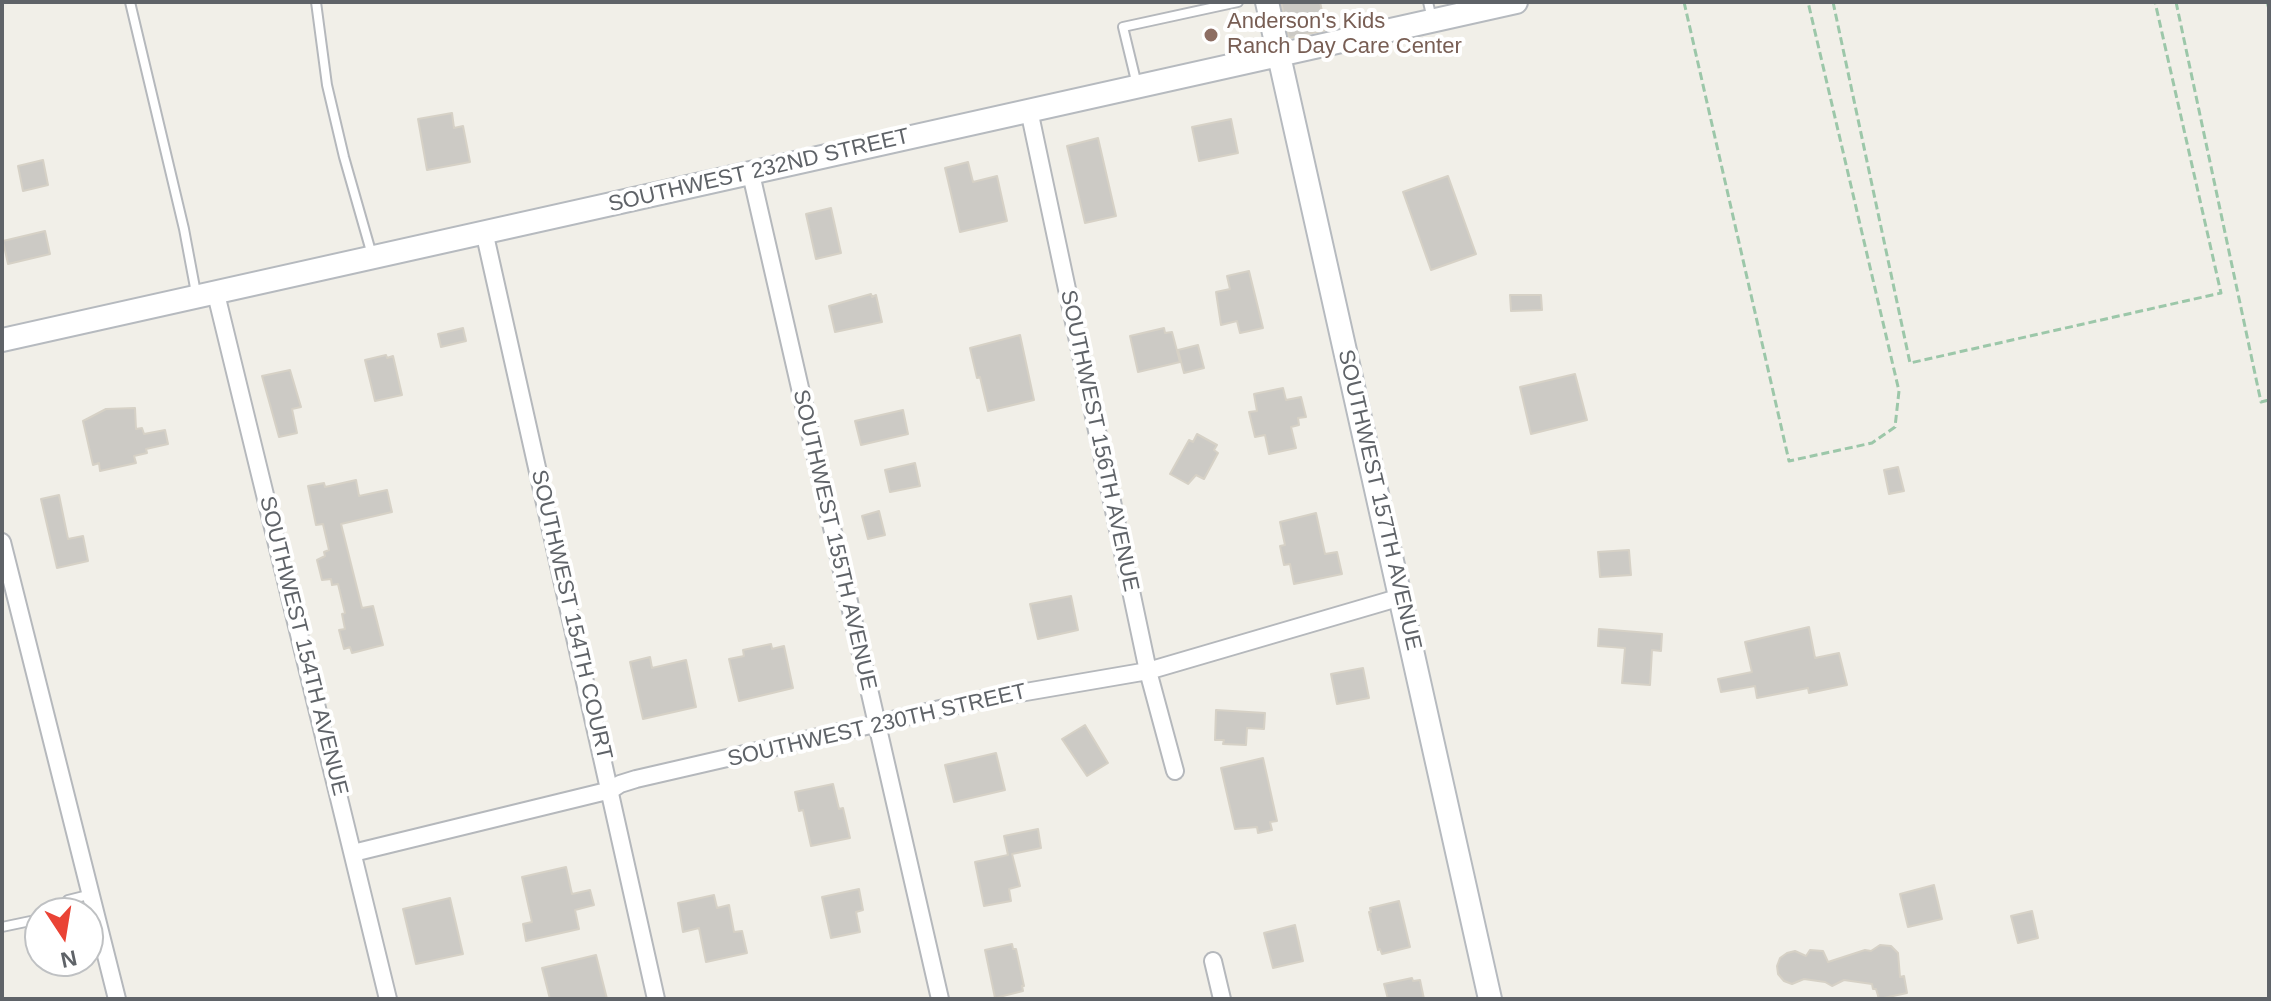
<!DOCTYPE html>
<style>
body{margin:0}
#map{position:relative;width:2271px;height:1001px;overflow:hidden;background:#f1efe8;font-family:Helvetica,sans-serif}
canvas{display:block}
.frame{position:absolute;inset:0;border:4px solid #5f6368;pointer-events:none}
.north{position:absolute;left:24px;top:897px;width:80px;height:80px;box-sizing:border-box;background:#fff;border:2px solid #bfc1c3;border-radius:50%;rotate:168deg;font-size:22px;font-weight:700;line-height:32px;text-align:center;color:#5f6368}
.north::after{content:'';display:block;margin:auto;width:28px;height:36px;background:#ea4335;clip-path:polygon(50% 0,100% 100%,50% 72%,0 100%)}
</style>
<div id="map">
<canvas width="2271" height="1001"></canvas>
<div class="frame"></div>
<div class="north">N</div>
</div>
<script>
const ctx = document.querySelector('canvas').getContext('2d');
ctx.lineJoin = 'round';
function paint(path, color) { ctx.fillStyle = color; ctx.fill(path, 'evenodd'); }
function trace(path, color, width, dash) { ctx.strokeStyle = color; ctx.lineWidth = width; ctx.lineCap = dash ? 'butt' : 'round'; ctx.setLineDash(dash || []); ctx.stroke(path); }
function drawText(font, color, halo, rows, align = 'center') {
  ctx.font = font + ' Helvetica,sans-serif'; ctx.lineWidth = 8; ctx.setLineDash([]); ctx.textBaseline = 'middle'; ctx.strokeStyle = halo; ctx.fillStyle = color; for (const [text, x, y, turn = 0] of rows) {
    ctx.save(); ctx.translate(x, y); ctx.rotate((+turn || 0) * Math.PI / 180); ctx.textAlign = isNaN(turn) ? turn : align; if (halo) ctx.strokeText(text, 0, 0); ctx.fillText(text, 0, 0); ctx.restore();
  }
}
const building = new Path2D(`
 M 1281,2 L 1320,2 L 1326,30 L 1289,38 Z
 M 452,113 L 454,128 L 463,126 L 470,162 L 427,170 L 418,119 Z
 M 1231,119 L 1238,153 L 1199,161 L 1192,127 Z
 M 1098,138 L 1116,216 L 1085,223 L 1067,146 Z
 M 43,160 L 48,185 L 23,191 L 18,166 Z
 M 968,162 L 973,182 L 997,176 L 1007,221 L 960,232 L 945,168 Z
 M 1448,176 L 1476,254 L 1431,270 L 1403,192 Z
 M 831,208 L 841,253 L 816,259 L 806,214 Z
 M 45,231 L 50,254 L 8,264 L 3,241 Z
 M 1249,271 L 1263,328 L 1240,333 L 1237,321 L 1221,325 L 1216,292 L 1230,289 L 1227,276 Z
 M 871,294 L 872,297 L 876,295 L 882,322 L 835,332 L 829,306 Z
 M 1510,295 L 1541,295 L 1542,310 L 1511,311 Z
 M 463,328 L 466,341 L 441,347 L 438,334 Z
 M 1164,328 L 1165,333 L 1172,332 L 1180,362 L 1138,372 L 1130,336 Z
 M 1020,335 L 1034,400 L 988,411 L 980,377 L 977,378 L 970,348 Z
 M 1198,345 L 1204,368 L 1184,373 L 1178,350 Z
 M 386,355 L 387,358 L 393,356 L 402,395 L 375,401 L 365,360 Z
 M 290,370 L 301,407 L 292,409 L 297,433 L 279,437 L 262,376 Z
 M 1575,374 L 1587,420 L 1531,434 L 1520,387 Z
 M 1283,388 L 1286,400 L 1301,397 L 1306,417 L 1298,418 L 1299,425 L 1291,427 L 1296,448 L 1269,454 L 1265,435 L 1255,437 L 1249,412 L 1257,411 L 1254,394 Z
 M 135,408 L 136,429 L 142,428 L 144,434 L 165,430 L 168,444 L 146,449 L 147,453 L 134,456 L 136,463 L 100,471 L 99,463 L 93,465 L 83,421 L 106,409 Z
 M 903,410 L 908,434 L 861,445 L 855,421 Z
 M 1197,434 L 1217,445 L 1214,450 L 1218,453 L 1204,479 L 1196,475 L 1188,484 L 1170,474 L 1189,440 L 1193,442 Z
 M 915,463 L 920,486 L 890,492 L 885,470 Z
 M 1898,467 L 1904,491 L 1889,494 L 1884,470 Z
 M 356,480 L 359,496 L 387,490 L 392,512 L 341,524 L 362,608 L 373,606 L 383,645 L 352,653 L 350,647 L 344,649 L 339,630 L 345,629 L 342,614 L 345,613 L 338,584 L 332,585 L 331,579 L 322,580 L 317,560 L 325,556 L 324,552 L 329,550 L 323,524 L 316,525 L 308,486 L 324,483 L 325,487 Z
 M 59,495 L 68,539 L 83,536 L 88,561 L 57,568 L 41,499 Z
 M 879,511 L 885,535 L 868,539 L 862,516 Z
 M 1316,513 L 1325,554 L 1337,552 L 1342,574 L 1294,584 L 1290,564 L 1284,565 L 1280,546 L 1285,545 L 1280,522 Z
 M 1629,550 L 1631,575 L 1600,577 L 1598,552 Z
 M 1071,596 L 1078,630 L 1038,639 L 1030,604 Z
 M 1809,627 L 1815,658 L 1839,653 L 1847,685 L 1809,693 L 1808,688 L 1757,698 L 1755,686 L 1721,692 L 1718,679 L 1752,672 L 1745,642 Z
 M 1599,629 L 1662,634 L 1661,651 L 1652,650 L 1650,685 L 1622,683 L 1625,648 L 1598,646 Z
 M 771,644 L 772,649 L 784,646 L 793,688 L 739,701 L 729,659 L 744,656 L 743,650 Z
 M 650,657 L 652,668 L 686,660 L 696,707 L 643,719 L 630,662 Z
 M 1363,668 L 1369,698 L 1337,704 L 1331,674 Z
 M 1216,710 L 1265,713 L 1264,729 L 1247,728 L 1246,745 L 1223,744 L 1224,740 L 1215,740 Z
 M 1085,725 L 1108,763 L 1087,776 L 1062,739 Z
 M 996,753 L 1005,790 L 954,802 L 945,765 Z
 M 1263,758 L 1277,821 L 1270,822 L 1272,830 L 1258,833 L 1257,827 L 1235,829 L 1221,768 Z
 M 833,784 L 839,809 L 843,808 L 850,838 L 811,846 L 803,810 L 799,811 L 795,792 Z
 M 1038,829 L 1041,848 L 1012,854 L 1020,886 L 1009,889 L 1011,901 L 984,906 L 975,862 L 1008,855 L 1004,836 Z
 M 566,867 L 572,894 L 590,890 L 594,905 L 575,910 L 579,929 L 526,941 L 523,924 L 532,922 L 522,877 Z
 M 1934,885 L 1942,919 L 1908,927 L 1900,894 Z
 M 859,889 L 863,910 L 856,912 L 860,932 L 831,938 L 822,897 Z
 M 714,895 L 717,908 L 729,905 L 734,932 L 742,931 L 747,953 L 706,962 L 699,928 L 683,932 L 678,903 Z
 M 450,898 L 463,954 L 416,964 L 403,909 Z
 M 1399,901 L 1410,947 L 1382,954 L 1380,949 L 1378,950 L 1369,912 L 1371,912 L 1370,908 Z
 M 2032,911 L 2038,938 L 2018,943 L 2011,916 Z
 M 1295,925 L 1303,961 L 1273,968 L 1264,933 Z
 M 1012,944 L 1013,949 L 1016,949 L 1024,986 L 1022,986 L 1023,991 L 995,998 L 985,950 Z
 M 1880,945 L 1891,946 L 1898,953 L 1900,977 L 1904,976 L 1907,993 L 1879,999 L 1876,989 L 1873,989 L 1872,984 L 1844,980 L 1832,986 L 1825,982 L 1804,979 L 1792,984 L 1784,981 L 1778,974 L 1777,966 L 1780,958 L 1787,953 L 1795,951 L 1806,956 L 1810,950 L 1823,951 L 1828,962 L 1865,950 L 1871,951 Z
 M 596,955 L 607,999 L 550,999 L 542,968 Z
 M 1412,978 L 1413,981 L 1420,980 L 1424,999 L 1388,999 L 1384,984 Z`);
const path = new Path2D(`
 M 1684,2 L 1789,461 L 1872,443 L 1895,427 L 1899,391 L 1808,2
 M 1833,2 L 1910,363 L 2221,293 L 2155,2
 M 2176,2 L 2261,402 L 2269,400
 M 2267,2 L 2269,9`);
const lane = new Path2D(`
 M 130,2 L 184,229 L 196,293
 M 316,2 L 327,85 L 344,157 L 372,255
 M 1428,2 L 1432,19
 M 1137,85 L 1123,27 L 1238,2
 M 58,913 L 68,900 L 92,894
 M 2,927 L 40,919`);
const street = new Path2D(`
 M 1029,110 L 1148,671 L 1175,771
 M 751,174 L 940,999
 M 484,231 L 656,999
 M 216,294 L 388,999
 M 2,542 L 117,999
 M 353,853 L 611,790 L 620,784 L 636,779 L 979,700 L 1148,671 L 1401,597
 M 1213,961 L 1222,999`);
const secondary = new Path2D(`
 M 1267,2 L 1490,999
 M 2,340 L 1516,2`);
const markers = [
 [1211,35,8,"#8d6e63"]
];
const educationNames = [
 ["Anderson's Kids",1227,22],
 ["Ranch Day Care Center",1227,47]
];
const streetNames = [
 ["SOUTHWEST 232ND STREET",759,171,-13],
 ["SOUTHWEST 156TH AVENUE",1099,441,78],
 ["SOUTHWEST 157TH AVENUE",1379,500,77],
 ["SOUTHWEST 155TH AVENUE",834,540,77],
 ["SOUTHWEST 154TH COURT",571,615,77],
 ["SOUTHWEST 154TH AVENUE",303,646,76],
 ["SOUTHWEST 230TH STREET",877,726,-13]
];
paint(building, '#cccac5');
trace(building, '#d6d1c6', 2);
trace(lane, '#b5b8bc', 12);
trace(street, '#b5b8bc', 20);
trace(secondary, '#b6babf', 26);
trace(path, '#9cc7a9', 3, [8, 4]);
trace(lane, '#fff', 8);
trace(street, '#fff', 16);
trace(secondary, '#fff', 22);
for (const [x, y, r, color] of markers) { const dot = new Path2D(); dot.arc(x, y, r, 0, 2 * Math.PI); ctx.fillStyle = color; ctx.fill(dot); trace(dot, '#fff', 3); }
drawText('22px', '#785e54', '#fff', educationNames, 'left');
drawText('22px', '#5f6368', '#fff', streetNames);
</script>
